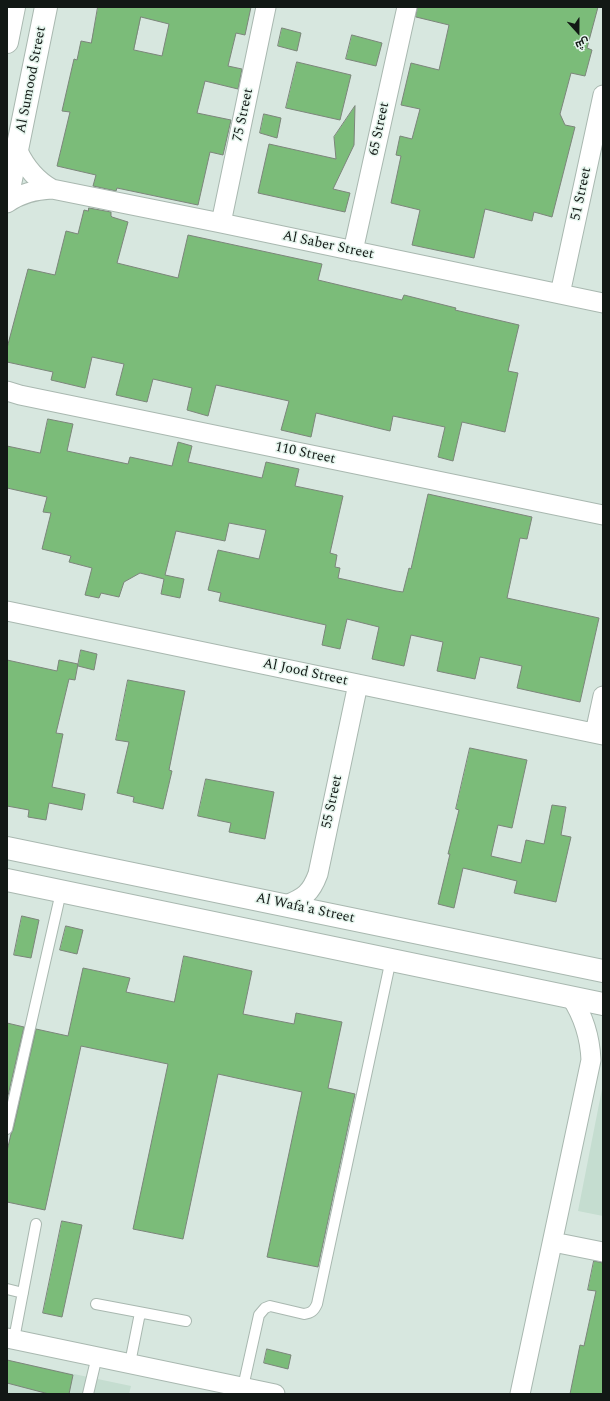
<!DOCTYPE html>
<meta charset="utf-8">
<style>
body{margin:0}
#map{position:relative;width:610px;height:1401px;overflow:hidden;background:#d7e7df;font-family:Spectral,Cairo,serif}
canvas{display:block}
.frame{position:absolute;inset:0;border:8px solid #121815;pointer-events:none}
.north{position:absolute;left:558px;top:12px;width:40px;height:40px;-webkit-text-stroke:3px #e4f4ec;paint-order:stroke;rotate:159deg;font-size:11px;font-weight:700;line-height:16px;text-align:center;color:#121815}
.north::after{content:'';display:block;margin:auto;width:14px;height:18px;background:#121815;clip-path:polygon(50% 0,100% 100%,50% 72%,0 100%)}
</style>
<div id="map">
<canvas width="610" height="1401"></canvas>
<div class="frame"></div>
<div class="north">ش</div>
</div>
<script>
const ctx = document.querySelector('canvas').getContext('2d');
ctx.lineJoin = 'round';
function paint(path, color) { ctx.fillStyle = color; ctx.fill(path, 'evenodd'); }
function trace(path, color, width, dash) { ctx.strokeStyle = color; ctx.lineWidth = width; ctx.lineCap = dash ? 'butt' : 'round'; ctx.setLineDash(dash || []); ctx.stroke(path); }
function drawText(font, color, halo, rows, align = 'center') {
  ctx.font = font + ' Spectral,serif'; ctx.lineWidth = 3; ctx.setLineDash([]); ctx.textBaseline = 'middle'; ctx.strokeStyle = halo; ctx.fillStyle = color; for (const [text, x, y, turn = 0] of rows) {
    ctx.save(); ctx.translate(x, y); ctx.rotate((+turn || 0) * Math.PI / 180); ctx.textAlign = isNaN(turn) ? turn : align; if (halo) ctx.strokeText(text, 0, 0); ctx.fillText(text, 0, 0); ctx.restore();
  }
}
const built = new Path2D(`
 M 603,1084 L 603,1216 L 578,1211 Z
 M 7,1360 L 131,1386 L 129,1394 L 7,1394 Z`);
const building = new Path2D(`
 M 98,7 L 251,7 L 245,35 L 236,33 L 228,66 L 242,69 L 238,89 L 205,81 L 197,113 L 231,120 L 223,155 L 210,152 L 198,205 L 117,188 L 116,191 L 93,186 L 96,175 L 57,166 L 70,112 L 62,111 L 74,59 L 77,60 L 81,41 L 91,43 ZM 141,17 L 169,24 L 162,56 L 134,50 Z
 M 418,7 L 598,7 L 587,48 L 592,50 L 585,76 L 571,73 L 560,114 L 565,125 L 575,127 L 552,217 L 534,212 L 532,221 L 485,209 L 474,258 L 412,245 L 420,210 L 391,203 L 401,156 L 396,155 L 400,136 L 412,139 L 420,109 L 401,105 L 411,63 L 439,70 L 449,25 L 416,17 Z
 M 282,28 L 301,33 L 297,51 L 278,46 Z
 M 352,35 L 382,43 L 376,66 L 346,59 Z
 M 297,62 L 351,75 L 340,120 L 286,108 Z
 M 355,106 L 354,145 L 333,189 L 350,193 L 345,212 L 258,193 L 269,144 L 336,159 L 334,137 Z
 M 264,114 L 281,118 L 277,138 L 260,133 Z
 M 89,208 L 111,212 L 111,216 L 112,217 L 128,222 L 117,263 L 178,278 L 188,235 L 322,264 L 318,280 L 402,300 L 404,295 L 456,308 L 455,310 L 519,325 L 508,371 L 518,373 L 505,432 L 462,422 L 453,461 L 438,457 L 445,427 L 393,416 L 390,431 L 316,413 L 311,437 L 281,430 L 289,401 L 216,385 L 208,416 L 187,410 L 192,388 L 153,379 L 147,402 L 116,395 L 124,364 L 92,357 L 85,388 L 51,380 L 53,372 L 7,362 L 7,348 L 28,269 L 55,275 L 66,231 L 78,234 L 84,210 L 88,211 Z
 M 48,419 L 73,424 L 67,451 L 128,464 L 130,457 L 172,466 L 178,442 L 192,446 L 188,462 L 262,478 L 266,462 L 299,469 L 295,486 L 343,496 L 330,553 L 337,555 L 335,567 L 340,568 L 338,578 L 396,591 L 403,592 L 409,568 L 411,569 L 428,494 L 532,517 L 527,539 L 520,538 L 507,598 L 599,618 L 580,702 L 517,688 L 522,666 L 480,657 L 475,679 L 437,671 L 443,642 L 411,635 L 404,666 L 372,659 L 379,627 L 347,619 L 340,649 L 322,645 L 326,625 L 219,601 L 221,593 L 208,590 L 218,550 L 259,559 L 266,530 L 229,523 L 225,541 L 176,531 L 165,575 L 184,579 L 180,598 L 161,594 L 164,579 L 140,573 L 124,582 L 119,597 L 101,593 L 99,598 L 85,595 L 92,568 L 69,562 L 71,556 L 42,549 L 51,513 L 43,512 L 47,497 L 7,488 L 7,446 L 40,453 Z
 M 81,650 L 97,654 L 94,670 L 78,666 Z
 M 7,660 L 57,671 L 59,660 L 78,664 L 75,680 L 69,679 L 56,733 L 63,734 L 52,787 L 85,794 L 82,810 L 49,803 L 46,820 L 28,817 L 29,810 L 7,806 Z
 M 128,680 L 185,691 L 169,770 L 172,771 L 163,809 L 133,802 L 134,797 L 117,793 L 129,742 L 116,740 Z
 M 470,748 L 527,760 L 512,828 L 498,825 L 491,856 L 521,863 L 526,840 L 544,844 L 552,805 L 566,807 L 561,835 L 571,837 L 556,902 L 514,893 L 517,881 L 463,868 L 454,908 L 438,904 L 450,854 L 448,854 L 459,810 L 456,809 Z
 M 206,779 L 274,792 L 265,839 L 229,832 L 231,823 L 198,816 Z
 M 22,916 L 39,920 L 31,958 L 14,955 Z
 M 66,926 L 83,930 L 77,954 L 60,950 Z
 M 184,956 L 252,971 L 243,1014 L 294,1024 L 296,1013 L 342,1022 L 328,1088 L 355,1094 L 318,1267 L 267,1257 L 302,1092 L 250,1081 L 218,1074 L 183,1239 L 133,1229 L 168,1064 L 81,1046 L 45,1210 L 7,1202 L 7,1151 L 11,1134 L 13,1130 L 36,1029 L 68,1036 L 83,968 L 130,978 L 126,992 L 174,1002 Z
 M 7,1023 L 24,1027 L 7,1100 Z
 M 62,1221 L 82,1225 L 62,1317 L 43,1313 Z
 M 594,1261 L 603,1263 L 603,1394 L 570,1394 L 580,1345 L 584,1346 L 596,1291 L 588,1290 Z
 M 267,1349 L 291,1355 L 288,1369 L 264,1363 Z
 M 7,1360 L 73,1375 L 69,1394 L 49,1394 L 7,1383 Z`);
const service = new Path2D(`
 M 7,1129 L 61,892
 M 7,1289 L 23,1293
 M 96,1304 L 186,1321
 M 14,1339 L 36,1224
 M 130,1363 L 140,1313
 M 243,1387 L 259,1315 L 265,1308 L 270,1306 L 304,1314 C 311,1313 314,1311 317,1304 L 391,959
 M 88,1394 L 97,1356`);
const minor = new Path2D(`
 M 18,151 C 26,168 36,180 52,189
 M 7,203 C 21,193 35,190 52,189 L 221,223 L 603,303
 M 221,223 L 266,7
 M 353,251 L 407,7
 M 560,294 L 603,95
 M 7,391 L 20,395 L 603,515
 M 7,611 L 603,735
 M 595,733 L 603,696
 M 286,905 C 304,898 311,893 318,874 L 358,684
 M 553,1242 L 603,1252
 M 7,1338 L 275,1394
 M 520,1394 L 591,1060 C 590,1037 584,1017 571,997`);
const tertiary = new Path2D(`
 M 7,42 L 14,7
 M 7,199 L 46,7
 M 7,848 L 603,971
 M 7,880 L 603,1004`);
const streetNames = [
 ["Al Sumood Street",32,80,-79],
 ["75 Street",244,115,-78],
 ["65 Street",380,129,-78],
 ["51 Street",582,194,-78],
 ["Al Saber Street",328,246,12],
 ["110 Street",305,454,12],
 ["Al Jood Street",305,673,12],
 ["55 Street",333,802,-78],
 ["Al Wafa'a Street",305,909,12]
];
paint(built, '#c5ddd0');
paint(building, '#7bbc79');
trace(building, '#7b857a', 1);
trace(service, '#a9b8b0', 12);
trace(minor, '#a9b8b0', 21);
trace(tertiary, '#a9b8b0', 24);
trace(service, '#fff', 10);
trace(minor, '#fff', 19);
trace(tertiary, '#fff', 22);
drawText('14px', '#121815', '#e4f4ec', streetNames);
</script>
